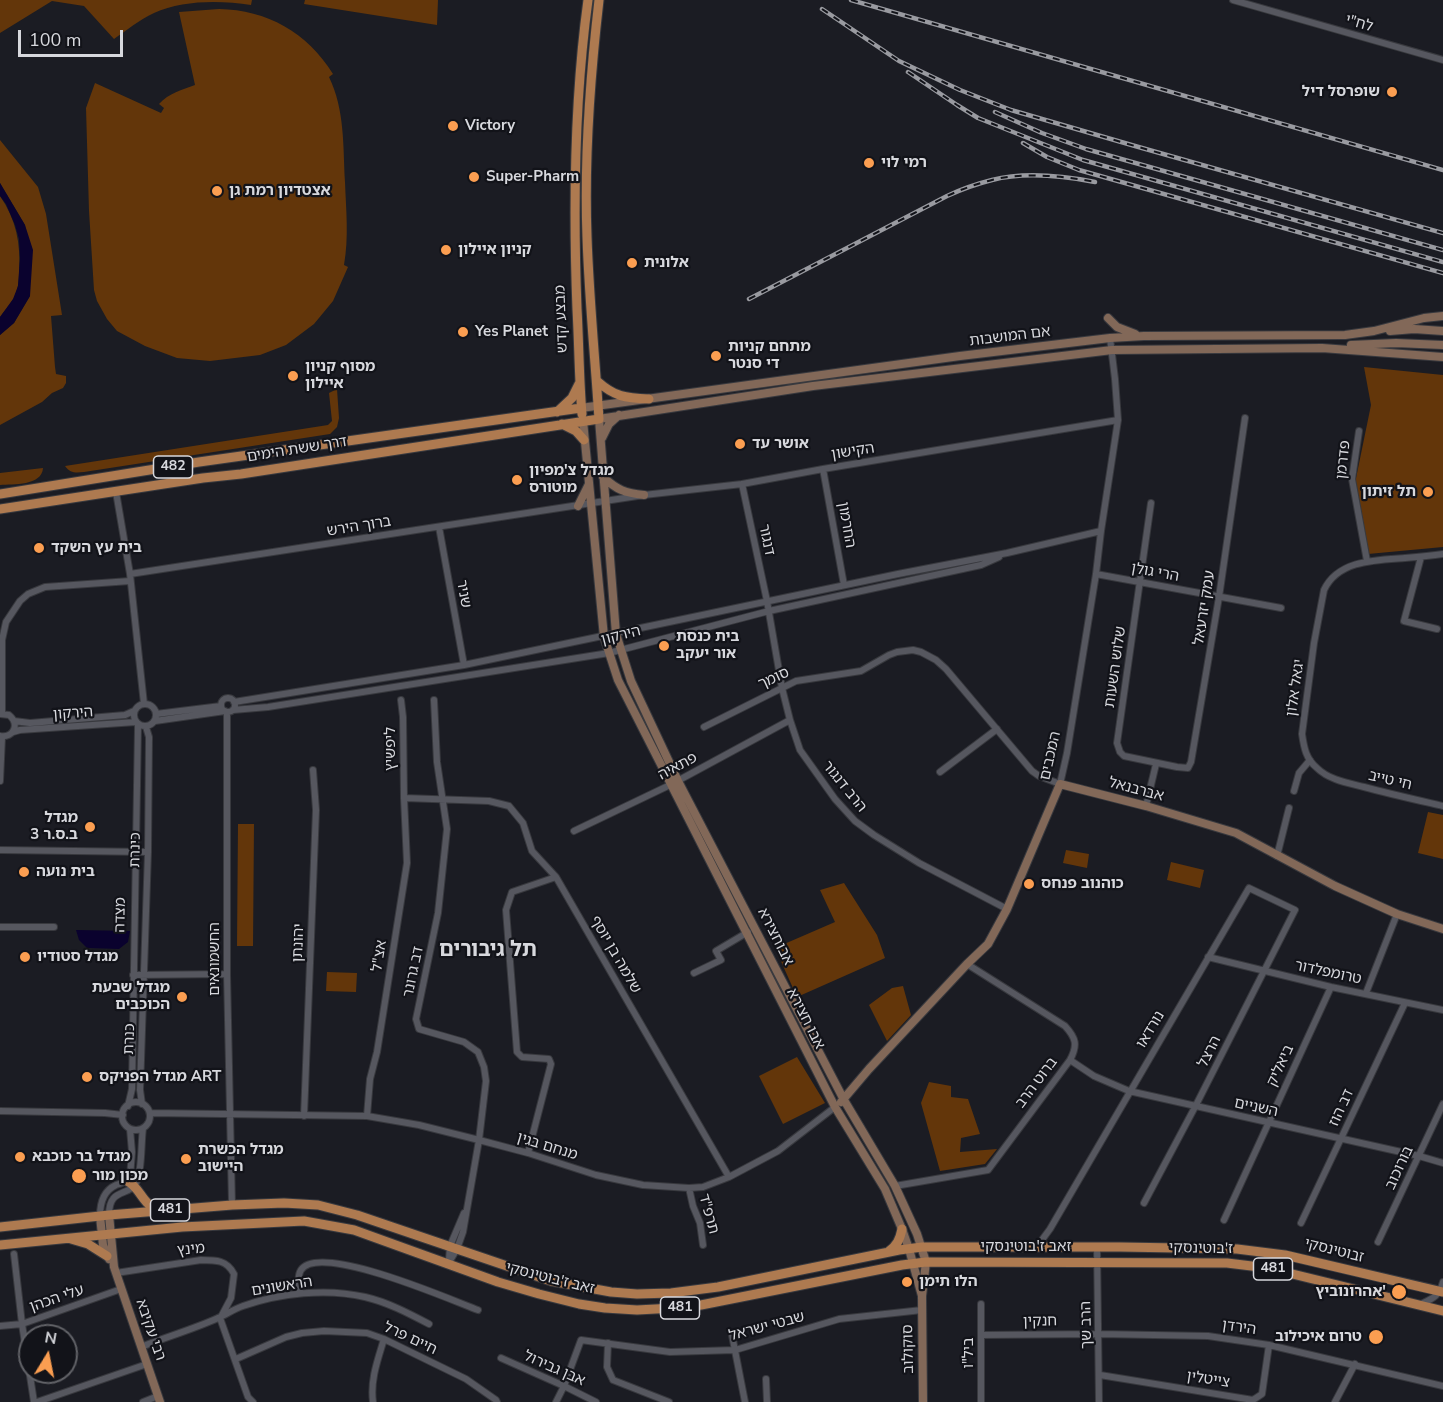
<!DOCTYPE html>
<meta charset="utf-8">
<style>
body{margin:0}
#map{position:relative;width:1443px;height:1402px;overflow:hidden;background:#1b1c23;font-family:"Nunito Sans",sans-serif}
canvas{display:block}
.north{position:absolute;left:18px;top:1324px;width:60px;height:60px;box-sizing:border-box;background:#121319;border:2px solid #616267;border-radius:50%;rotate:10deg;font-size:16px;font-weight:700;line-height:24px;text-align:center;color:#d7d8dd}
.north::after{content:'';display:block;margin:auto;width:21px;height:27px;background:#fb9e51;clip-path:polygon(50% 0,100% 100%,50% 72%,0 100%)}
.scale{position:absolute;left:18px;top:30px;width:105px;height:27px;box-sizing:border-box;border:3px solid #d7d8dd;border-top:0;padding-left:8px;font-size:18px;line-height:21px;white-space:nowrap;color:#d7d8dd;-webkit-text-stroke:4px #121319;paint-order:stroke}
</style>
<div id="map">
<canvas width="1443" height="1402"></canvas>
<div class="north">N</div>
<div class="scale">100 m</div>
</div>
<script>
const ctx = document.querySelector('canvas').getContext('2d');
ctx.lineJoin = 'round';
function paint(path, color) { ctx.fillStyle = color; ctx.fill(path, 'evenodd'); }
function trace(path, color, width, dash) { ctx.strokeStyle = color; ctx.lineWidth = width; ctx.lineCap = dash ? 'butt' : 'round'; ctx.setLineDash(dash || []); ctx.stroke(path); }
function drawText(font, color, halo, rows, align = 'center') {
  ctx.font = font + ' "Nunito Sans","Noto Sans Hebrew",sans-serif'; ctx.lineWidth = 4.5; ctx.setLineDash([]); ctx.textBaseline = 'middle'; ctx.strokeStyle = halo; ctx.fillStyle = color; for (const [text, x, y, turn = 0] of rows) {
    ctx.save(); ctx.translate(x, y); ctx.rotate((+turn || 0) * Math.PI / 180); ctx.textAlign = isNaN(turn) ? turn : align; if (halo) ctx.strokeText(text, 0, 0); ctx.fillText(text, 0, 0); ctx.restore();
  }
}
const green = new Path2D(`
 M 0,0 L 252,0 L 251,5 C 220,0 182,0 154,13 C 139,20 127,30 114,39 L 84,6 L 52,1 L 0,33 Z
 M 305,0 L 438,0 L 437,25 L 304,4 Z
 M 219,9 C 267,10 307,32 333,74 L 329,77 C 345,110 343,146 345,182 C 346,210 349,237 344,265 L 348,267 L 333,301 L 314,324 L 286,345 L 260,355 L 210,361 L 177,358 L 145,346 L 117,331 L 107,319 L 97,301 L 94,290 L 89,211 L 86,108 L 95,83 L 161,113 L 164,108 L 159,104 C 169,93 182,90 195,85 L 179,12 Z
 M 0,140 L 38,187 L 46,214 L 62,315 L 51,316 L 55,367 L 56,374 L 66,376 L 66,383 L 63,388 L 52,393 L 42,402 L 0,425 L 0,335 L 14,323 L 30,296 L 25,225 L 0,183 Z
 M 0,196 C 16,219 21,244 19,271 C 19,281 18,290 14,298 C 10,305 4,311 0,317 Z
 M 1364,367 L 1443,375 L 1443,547 L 1368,554 L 1354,488 L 1371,405 Z
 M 337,389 L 339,418 L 337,427 L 330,434 L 84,472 C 75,473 70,473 65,466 L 328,425 L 332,421 L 329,393 Z
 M 43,468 C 42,486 13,484 0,485 L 0,473 Z
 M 1428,812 L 1443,815 L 1443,859 L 1418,853 Z
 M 238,824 L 254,824 L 253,946 L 237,946 Z
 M 1066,850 L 1089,854 L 1087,868 L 1063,863 Z
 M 1171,862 L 1204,870 L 1200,888 L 1167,880 Z
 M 844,883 L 877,935 L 885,958 L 797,997 L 775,948 L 835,922 L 820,890 Z
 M 327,972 L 357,973 L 356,992 L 326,991 Z
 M 903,986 L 911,1015 L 887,1041 L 869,1005 L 892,988 Z
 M 797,1057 L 825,1103 L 783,1124 L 759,1076 Z
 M 929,1082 L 951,1086 L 951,1097 L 968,1099 L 980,1134 L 961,1138 L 960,1152 L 997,1149 L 985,1164 L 940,1171 L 921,1103 Z`);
const water = new Path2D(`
 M 0,183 L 25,225 L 33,250 L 30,296 L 14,323 L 0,335 L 0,317 L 13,299 L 18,286 L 20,258 L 19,239 L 15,225 L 6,204 L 0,196 Z
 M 76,930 L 130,931 L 128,942 L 119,949 L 87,948 L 79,940 Z`);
const street = new Path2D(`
 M 1233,0 L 1443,60
 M 1359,431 L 1352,479 L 1367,561
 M 823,469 L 844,585
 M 742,484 L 767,601 L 782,688 L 790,720 L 800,750 L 835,799 L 855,821 L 874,835 L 919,863 L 1007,909
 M 116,492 L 130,574 L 144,704
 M 1151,503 L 1117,743 L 1120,752 L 1124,756 L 1177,767 L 1188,768 L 1191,762 L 1219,597 L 1245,418
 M 439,527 L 464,665
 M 1443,554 C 1430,556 1418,557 1405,558 C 1376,560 1338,560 1324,590 L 1314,643 L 1302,734 C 1304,748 1306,759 1317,768 C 1329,780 1348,783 1364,787 C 1390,794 1417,800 1443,806
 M 1421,557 L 1404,621 L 1437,629
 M 130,574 L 644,495 L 742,484 L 823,469 L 1118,420
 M 1096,574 L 1281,608
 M221 705a7 7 0 1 1 14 0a7 7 0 1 1-14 0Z
 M 434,700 L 437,762 L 447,829 L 438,913 L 416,1019 L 419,1029 L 464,1042 L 478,1052 L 484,1067 L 486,1081 L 479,1140 L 463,1232 L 457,1249 L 448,1264
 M 234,702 L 464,665 L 898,574 L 1007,553 L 1101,531
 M134 715a11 11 0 1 1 22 0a11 11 0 1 1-22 0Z
 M 233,710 L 268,707 L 609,653 L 769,611 L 981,565 L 999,557
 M 227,712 L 227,974 L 232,1205
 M 0,714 L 9,715 C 20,724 14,738 0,736
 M 2,714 L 2,640 L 6,622 L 20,601 L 28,594 L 45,587 L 130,581
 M 156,714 L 221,706
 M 14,721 L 30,723 L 125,715 L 134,711
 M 155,721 L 225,711
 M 704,727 L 796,681 L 861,671 L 889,655 L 897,652 L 913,650 L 921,652 L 936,660 L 946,669 L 1032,771 L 1039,776 L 1060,784 L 1067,753 L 1096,574 L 1101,531 L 1118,420 L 1115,379 L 1110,338
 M 13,732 L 20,730 L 136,722
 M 940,772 L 997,729
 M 0,781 L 2,737
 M 1294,791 L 1299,773 L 1310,760
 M 404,798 L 489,801 L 509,806 L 523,823 L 532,851 L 556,877 L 729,1177
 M 1146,806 L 1156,764
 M 574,831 L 670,785 L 790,720
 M 0,850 L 148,852
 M 1277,856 L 1289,808
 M 0,927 L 54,927
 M 1208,957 L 1331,987 L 1443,1010
 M 694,973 L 721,960 L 716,951 L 748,932
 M 133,975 L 227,974
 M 1366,993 L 1397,914
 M 1070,1060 L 1094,1076 L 1129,1091 L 1419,1156 L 1443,1163
 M122 1116a14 14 0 1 1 28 0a14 14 0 1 1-28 0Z
 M 142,1104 L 140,1090 L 148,852 L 149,737 L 146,727
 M 128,1106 L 132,1089 L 138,725
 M 0,1111 L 105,1113 L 123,1115
 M 150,1113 L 367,1116 L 419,1125 L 479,1140 L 528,1153 L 596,1175 L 643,1185 L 689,1188 L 703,1187 L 729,1177 L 778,1151 L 835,1107
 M 304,1116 L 316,810 L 313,770
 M 367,1116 L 370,1079 L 377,1052 L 407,863 L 404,798 L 403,717 L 401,700
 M 528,1153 L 551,1064 L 549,1059 L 522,1057 L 517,1052 L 506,910 L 512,892 L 556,877
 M 895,1186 L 988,1170 L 1070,1060 C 1078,1045 1076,1038 1065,1026 L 967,964
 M 689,1188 L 693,1206 L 700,1223 L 703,1245
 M 109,1215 C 109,1186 130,1198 137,1181 C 142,1171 141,1142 143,1128
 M 100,1216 C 100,1203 103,1191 116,1185 C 122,1183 125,1182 130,1177 L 132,1152 L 130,1129
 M 1224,1220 L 1331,987
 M 1301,1223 L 1405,1003
 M 1378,1242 L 1443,1104
 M 1097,1247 L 1099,1402
 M 1036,1248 L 1050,1229 L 1249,888 L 1295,910 L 1195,1107 L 1144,1203
 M 14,1254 L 22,1324 L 34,1402
 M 449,1260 L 450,1246 L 464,1213
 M 116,1273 L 201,1260 C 216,1260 227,1260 234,1274 L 231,1298 L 222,1315
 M 300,1293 C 299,1286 297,1276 301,1270 C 319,1242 451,1300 478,1310
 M 981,1304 L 981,1402
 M 1419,1305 C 1432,1299 1439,1297 1443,1282
 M 220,1318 L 248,1397 L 253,1402
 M 0,1326 L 22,1324 L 121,1289
 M 732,1335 L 745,1402
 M 981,1335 L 1099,1334 L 1208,1336 L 1269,1345 L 1443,1386
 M 608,1343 L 607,1367 L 613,1380 L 669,1402
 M 141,1347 C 166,1337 194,1329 218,1318 C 227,1314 234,1309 243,1306 C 280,1293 327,1288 365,1297 C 387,1302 408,1313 429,1324
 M 501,1358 L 564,1386 L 596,1402
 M 236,1359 L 286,1337 L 302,1333 L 324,1331 L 367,1333 L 384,1339 L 466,1379 L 496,1400 L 497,1402
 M 1100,1375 L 1253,1400 L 1262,1394 L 1269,1345
 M 766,1379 L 767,1402
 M 37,1402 L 147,1364
 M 143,1402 L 158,1396
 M 373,1402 C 370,1380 378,1359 384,1339
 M 556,1402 L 564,1386 L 581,1340 L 670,1352 L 735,1350 L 839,1319 L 922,1310
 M 1335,1402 L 1355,1364`);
const secondary = new Path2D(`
 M 1108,318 L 1117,327 L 1135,334
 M 1390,331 L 1414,329 L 1443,331
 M 1351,345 L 1396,343 L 1443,345
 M 581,408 L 960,356 L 1110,338 L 1144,336 L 1345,335 L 1374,331 L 1424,318 L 1443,316
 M 583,421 L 604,637 L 618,680 L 835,1107 L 885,1189 L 902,1229 L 909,1249 L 922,1296 L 923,1402
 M 602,438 L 609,424 L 619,415
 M 603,477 C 617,490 625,493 644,495
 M 578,506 L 589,484
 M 841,1102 L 869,1069 L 967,964 L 988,944 L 1007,909 L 1060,784 L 1146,806 L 1236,833 L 1335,886 L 1397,914 L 1443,929
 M 109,1215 L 114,1267 L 160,1402
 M 100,1216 L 103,1245 L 109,1259
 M 922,1296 L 926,1262 L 917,1234 L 895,1186 L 844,1100 L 678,781 L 631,681 L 616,634 L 599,419 L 813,386 L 1112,350 L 1322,348 L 1443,357`);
const primary = new Path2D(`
 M 597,381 C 615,397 625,398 649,399
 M 557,412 L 572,398 L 579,384
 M 582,414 C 579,379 579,344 577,309 C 573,206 574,102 588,0
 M 562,424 L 576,431 L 584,440
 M 0,494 L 199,462 L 581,408
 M 0,509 L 203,478 L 241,474 L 599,419 C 595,358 589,297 587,237 C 584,158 590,78 599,0
 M 127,1181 C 141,1188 141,1203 158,1210
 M 0,1227 L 109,1215 L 232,1205 L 284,1203 L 318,1205 L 357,1215 L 551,1281 L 611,1292 L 637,1294 L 671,1293 L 718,1287 L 899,1250 L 922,1247 L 1120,1247 L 1237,1249 L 1285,1255 L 1443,1292
 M 71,1239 L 88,1244 L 107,1256
 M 0,1245 L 182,1227 L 304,1221 L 354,1230 L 498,1282 L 539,1294 L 579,1304 L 605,1308 L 637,1310 L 674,1308 L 701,1305 L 902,1265 L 926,1262 L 1227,1263 L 1268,1268 L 1443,1311
 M 888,1252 C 897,1246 900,1239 902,1229`);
const rail = new Path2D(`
 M 851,0 L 1443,170
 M 822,9 L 899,61 L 960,90 L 1011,110 L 1135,146 L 1443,233
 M 908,72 L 957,105 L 978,118 L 1083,160 L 1443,262
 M 995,112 L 1042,133 L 1086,149 L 1443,250
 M 1023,143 L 1047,157 L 1079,170 L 1443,273
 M 749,299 L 947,196 C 962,189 976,184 992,180 C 1023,172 1064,176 1095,182`);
const markers = [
 [1392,92,6,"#fb9e51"],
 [453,126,6,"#fb9e51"],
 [869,163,6,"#fb9e51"],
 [474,177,6,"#fb9e51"],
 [217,191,6,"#fb9e51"],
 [446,250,6,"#fb9e51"],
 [632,263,6,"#fb9e51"],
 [463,332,6,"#fb9e51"],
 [716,356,6,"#fb9e51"],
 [293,376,6,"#fb9e51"],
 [740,444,6,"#fb9e51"],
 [517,480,6,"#fb9e51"],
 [1428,492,6,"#fb9e51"],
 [39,548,6,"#fb9e51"],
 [664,646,6,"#fb9e51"],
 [90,827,6,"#fb9e51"],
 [24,872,6,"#fb9e51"],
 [1029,884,6,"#fb9e51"],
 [25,957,6,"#fb9e51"],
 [182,997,6,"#fb9e51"],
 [87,1077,6,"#fb9e51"],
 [20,1157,6,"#fb9e51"],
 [186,1159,6,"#fb9e51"],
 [79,1176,8,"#fb9e51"],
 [907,1282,6,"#fb9e51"],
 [1399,1292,8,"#fb9e51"],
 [1376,1337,8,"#fb9e51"]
];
const shields = [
 [173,467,39],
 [170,1210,39],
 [1273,1269,39],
 [680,1308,39]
];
const shieldNames = [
 ["482",173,467],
 ["481",170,1210],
 ["481",1273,1269],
 ["481",680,1308]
];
const streetNames = [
 ["לח\"י",1359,24,16],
 ["מבצע קדש",562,319,-92],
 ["אם המושבות",1010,337,-7],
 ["דרך ששת הימים",297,450,-9],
 ["הקישון",853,452,-9],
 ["פדרמן",1344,460,-84],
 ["החרמון",846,525,80],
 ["ברוך הירש",359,527,-9],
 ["דנגור",766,540,78],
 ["הרי גולן",1155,573,10],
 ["שניר",463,594,80],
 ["עמק יזרעאל",1205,608,-81],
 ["הירקון",621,636,-14],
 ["שלוש השעות",1116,667,-82],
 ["סומך",774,679,-25],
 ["יגאל אלון",1296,688,-82],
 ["הירקון",73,714,-4],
 ["ליפשיץ",391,749,-90],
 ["המכבים",1051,756,-77],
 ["פתאיה",678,767,-28],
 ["חי טייב",1390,781,13],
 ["הרב דנגור",844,787,51],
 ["אברבנאל",1136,790,15],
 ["כינרת",136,850,-89],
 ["מצדה",121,915,-89],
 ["אבוחצירא",775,937,63],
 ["יהונתן",299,943,-88],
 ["שלמה בן יוסף",615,955,60],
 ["אצ\"ל",380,956,-81],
 ["החשמונאים",215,959,-90],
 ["דב גרונר",414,972,-78],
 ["טרומפלדור",1328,973,12],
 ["אבו חצירא",805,1019,63],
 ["נורדאו",1151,1030,-59],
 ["כנרת",130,1039,-88],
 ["הרצל",1210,1052,-63],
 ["ביאליק",1281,1066,-65],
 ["ברוט הרב",1037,1083,-53],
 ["השניים",1256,1108,12],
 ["דב הוז",1342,1108,-65],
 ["מנחם בגין",547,1147,17],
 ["בורוכוב",1400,1168,-65],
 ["תרפ\"ד",708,1214,75],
 ["זאב ז'בוטינסקי",1026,1247],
 ["ז'בוטינסקי",1201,1249,1],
 ["מינץ",191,1250,-6],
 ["זבוטינסקי",1334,1251,14],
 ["זאב ז'בוטינסקי",550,1279,14],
 ["הראשונים",282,1287,-9],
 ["עלי הכהן",57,1299,-19],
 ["חנקין",1040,1322,-1],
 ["הרב שך",1087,1325,-91],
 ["שבטי ישראל",767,1327,-15],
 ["הירדן",1239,1328,8],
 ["רבי עקיבא",150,1330,71],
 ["חיים פרל",410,1339,25],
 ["סוקולוב",909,1349,-91],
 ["ביל\"ו",969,1353,-90],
 ["אבן גבירול",554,1369,24],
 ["צייטלין",1208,1380,9]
];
const poiNames = [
 ["שופרסל דיל",1380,92,"right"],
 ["Victory",465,126],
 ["רמי לוי",881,163],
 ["Super-Pharm",486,177],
 ["אצטדיון רמת גן",229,191],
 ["קניון איילון",458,250],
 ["אלונית",644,263],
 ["Yes Planet",475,332],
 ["מתחם קניות",728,347],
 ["די סנטר",728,364],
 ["מסוף קניון",305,367],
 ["איילון",305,384],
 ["אושר עד",752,444],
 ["מגדל צ'מפיון",529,471],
 ["מוטורס",529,488],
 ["תל זיתון",1416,492,"right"],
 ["בית עץ השקד",51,548],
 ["בית כנסת",676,637],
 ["אור יעקב",676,654],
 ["מגדל",78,818,"right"],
 ["ב.ס.ר 3",78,835,"right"],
 ["בית נועה",36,872],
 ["כוהנוב פנחס",1041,884],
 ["מגדל סטודיו",37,957],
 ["מגדל שבעת",170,988,"right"],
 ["הכוכבים",170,1005,"right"],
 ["מגדל הפניקס ART",99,1077],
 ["מגדל הכשרת",198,1150],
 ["היישוב",198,1167],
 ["מגדל בר כוכבא",32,1157],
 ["מכון מור",92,1176],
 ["הלו תימן",919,1282],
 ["אהרונוביץ'",1386,1292,"right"],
 ["טרום איכילוב",1362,1337,"right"]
];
const districtNames = [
 ["תל גיבורים",488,951]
];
paint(green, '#63360a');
paint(water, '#0a022e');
trace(street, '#38393e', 8);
trace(secondary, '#38393e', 10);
trace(primary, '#38393e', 11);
trace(street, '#56575f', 6);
trace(secondary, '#826858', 8);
trace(primary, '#ae7a50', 9);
trace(rail, '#999aa0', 4.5);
trace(rail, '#121319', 2, [7]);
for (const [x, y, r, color] of markers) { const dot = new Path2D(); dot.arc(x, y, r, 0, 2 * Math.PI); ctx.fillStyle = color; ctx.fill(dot); trace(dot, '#121319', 2); }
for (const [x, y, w] of shields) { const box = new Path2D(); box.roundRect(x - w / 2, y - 11, w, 22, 4.5); ctx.fillStyle = '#121319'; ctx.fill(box); trace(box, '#d7d8dd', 1.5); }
drawText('bold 14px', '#d7d8dd', null, shieldNames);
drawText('15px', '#d7d8dd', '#121319', streetNames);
drawText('bold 15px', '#d7d8dd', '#121319', poiNames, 'left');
drawText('bold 21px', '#d7d8dd', '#121319', districtNames);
</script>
